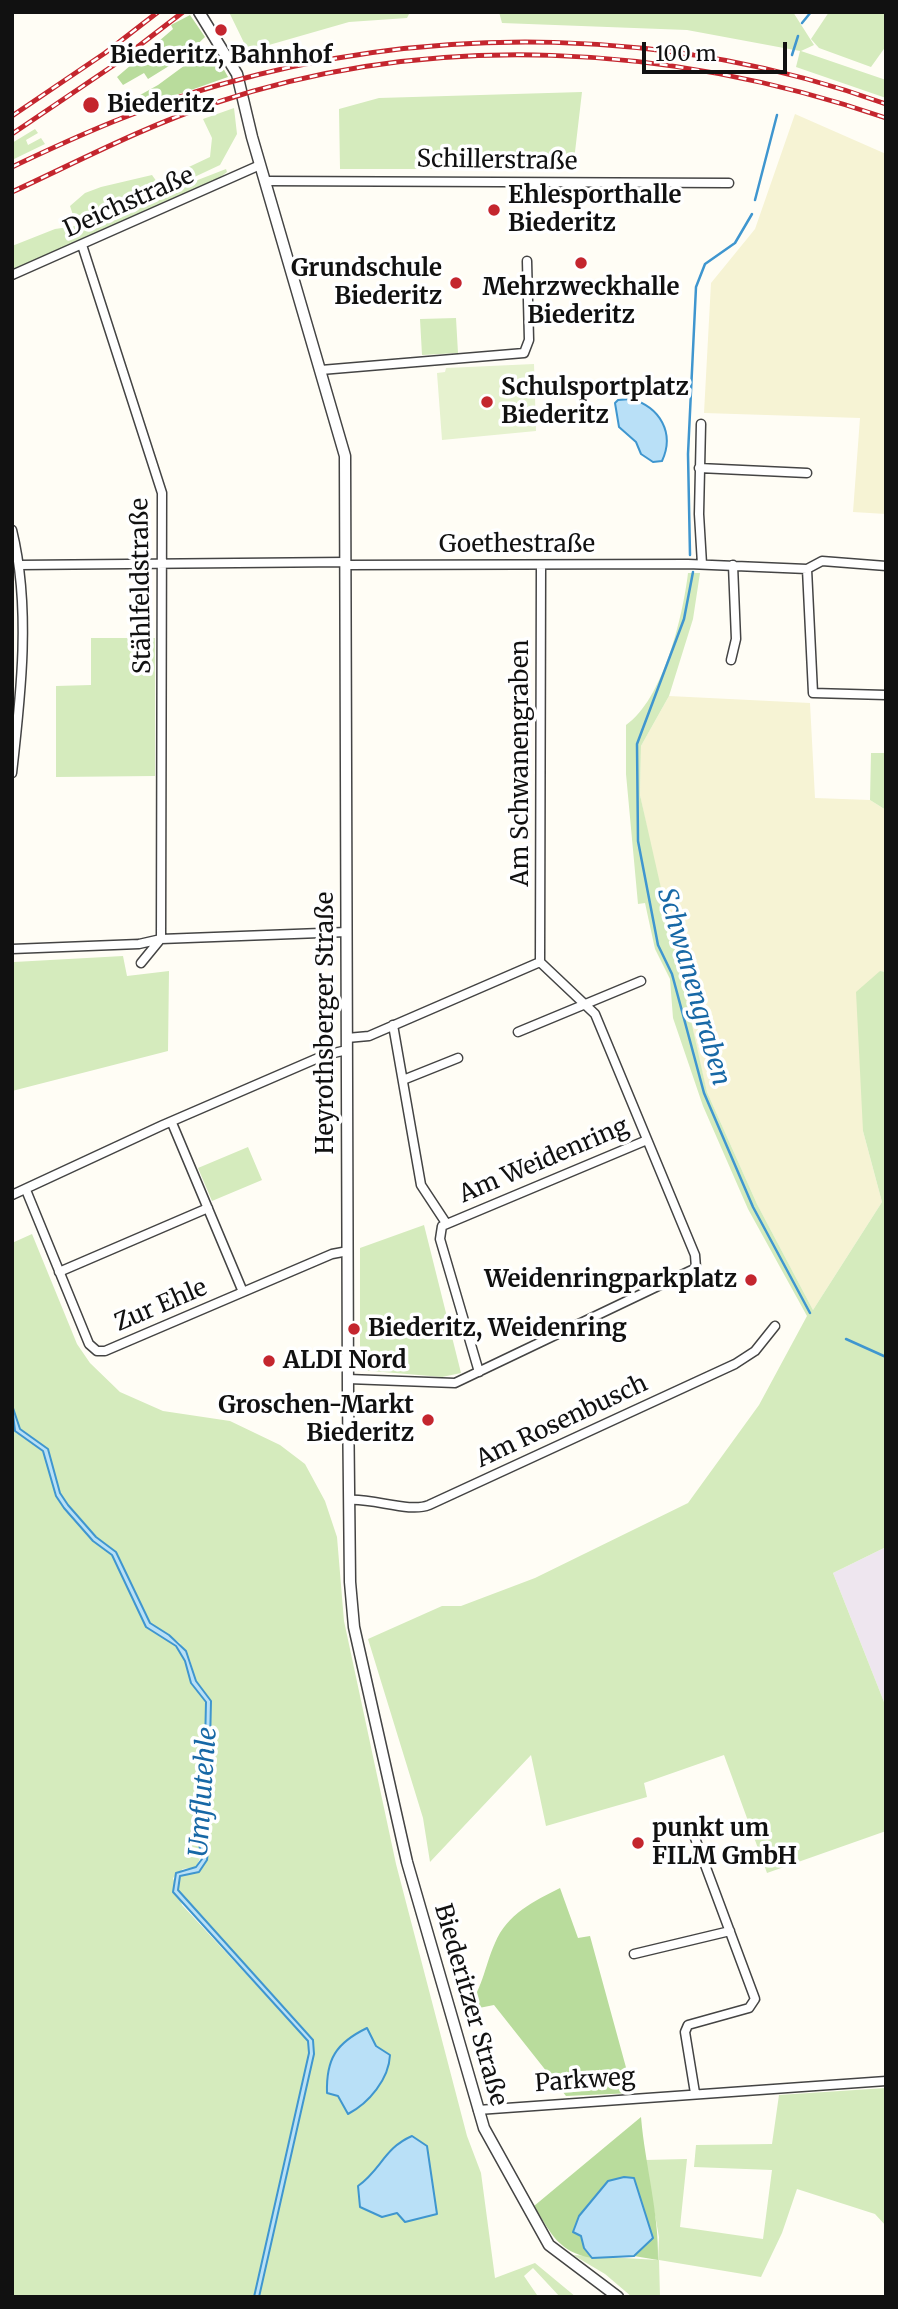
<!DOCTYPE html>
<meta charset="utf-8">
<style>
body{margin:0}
#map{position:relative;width:898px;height:2309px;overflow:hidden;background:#fffdf5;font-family:Merriweather,serif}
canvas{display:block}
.frame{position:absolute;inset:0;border:14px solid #111;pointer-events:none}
.scale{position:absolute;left:642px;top:42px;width:145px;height:32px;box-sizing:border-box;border:4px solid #111;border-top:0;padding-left:9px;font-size:21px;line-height:24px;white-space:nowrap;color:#111;-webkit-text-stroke:5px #fff;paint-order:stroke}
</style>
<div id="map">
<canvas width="898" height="2309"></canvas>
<div class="frame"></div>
<div class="scale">100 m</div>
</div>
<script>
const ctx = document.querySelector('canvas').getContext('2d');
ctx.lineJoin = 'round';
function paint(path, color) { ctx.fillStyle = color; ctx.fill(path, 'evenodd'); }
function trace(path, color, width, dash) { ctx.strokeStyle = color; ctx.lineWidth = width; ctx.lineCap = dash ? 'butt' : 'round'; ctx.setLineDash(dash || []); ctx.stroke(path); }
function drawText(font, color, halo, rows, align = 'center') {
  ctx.font = font + ' Merriweather,serif'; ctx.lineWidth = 7; ctx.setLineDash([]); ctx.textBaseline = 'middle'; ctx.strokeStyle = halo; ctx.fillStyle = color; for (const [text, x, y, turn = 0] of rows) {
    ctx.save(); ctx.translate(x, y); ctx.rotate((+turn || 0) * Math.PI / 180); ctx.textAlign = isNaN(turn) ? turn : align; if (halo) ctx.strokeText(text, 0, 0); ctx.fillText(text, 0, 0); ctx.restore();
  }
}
const industrial = new Path2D(`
 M 886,1547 L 886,1707 L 833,1573 Z`);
const farmland = new Path2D(`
 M 795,114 L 886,154 L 886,514 L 853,512 L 860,418 L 704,413 L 711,283 L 755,229 Z
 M 669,696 L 810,703 L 815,798 L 870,800 L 886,810 L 886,972 L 880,971 L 863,1131 L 882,1202 L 813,1310 L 757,1204 L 707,1092 L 669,933 L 640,795 L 641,746 Z`);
const green = new Path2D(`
 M 229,12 L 410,12 L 407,18 L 349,22 L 248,51 Z
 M 499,12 L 793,12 L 814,45 L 801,51 L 886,80 L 886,98 L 796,67 L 800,51 L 687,30 L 502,23 Z
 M 829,12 L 886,12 L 886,46 L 871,67 L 819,48 L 811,39 Z
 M 582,92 L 573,169 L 340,169 L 339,109 L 379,98 Z
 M 234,108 L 237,134 L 220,165 L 188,180 L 91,216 L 73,215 L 70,206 L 85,193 L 101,187 L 152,175 L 157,182 L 210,157 L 212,138 L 203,119 Z
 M 35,129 L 38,133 L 26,140 L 28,145 L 41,138 L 45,144 L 12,160 L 12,143 Z
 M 226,169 L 227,172 L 215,181 L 12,270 L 12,246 L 55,229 L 82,225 Z
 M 456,318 L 458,353 L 422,355 L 420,319 Z
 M 688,573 L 700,573 L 693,619 L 669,696 L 641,746 L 640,795 L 707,1092 L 757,1204 L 813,1310 L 882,1202 L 863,1131 L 856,992 L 880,971 L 886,972 L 886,1547 L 833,1573 L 886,1707 L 886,1831 L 767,1873 L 724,1755 L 644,1783 L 647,1797 L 546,1826 L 531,1755 L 430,1862 L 423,1818 L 368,1639 L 442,1606 L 461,1606 L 535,1578 L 688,1503 L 759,1405 L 807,1316 L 748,1209 L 703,1106 L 673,1018 L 670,979 L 655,949 L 645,903 L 638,904 L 626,774 L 626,725 C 663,700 683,616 688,573 Z
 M 91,638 L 155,638 L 155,776 L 56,777 L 56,686 L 91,685 Z
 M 871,753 L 886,753 L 886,810 L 870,800 Z
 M 123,956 L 127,976 L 169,971 L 168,1051 L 12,1091 L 14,962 Z
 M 248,1147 L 262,1180 L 212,1201 L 198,1168 Z
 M 424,1225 L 461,1373 L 442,1377 L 360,1370 L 360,1248 Z
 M 32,1234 L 77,1344 L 90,1363 L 120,1392 L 163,1411 L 230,1421 L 280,1445 L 305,1464 L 325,1501 L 337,1537 L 344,1621 L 396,1864 L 467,2136 L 481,2173 L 495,2278 L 535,2263 L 576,2297 L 560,2297 L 533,2268 L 524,2276 L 537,2295 L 531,2297 L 12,2297 L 12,1422 L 15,1431 L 43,1451 L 56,1495 L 64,1508 L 93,1541 L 112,1555 L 146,1627 L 176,1646 L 185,1661 L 191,1683 L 206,1702 L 204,1787 L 195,1824 L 203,1852 L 196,1867 L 183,1869 L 173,1878 L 182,1905 L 308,2041 L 313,2039 L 178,1890 L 180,1876 L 199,1872 L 208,1851 L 200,1824 L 208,1768 L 211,1701 L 196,1681 L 190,1660 L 180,1643 L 150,1623 L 116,1552 L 96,1537 L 68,1505 L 60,1493 L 48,1449 L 20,1429 L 12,1405 L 12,1243 ZM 376,2046 L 390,2055 C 389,2079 369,2103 348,2114 L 338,2096 ZM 427,2147 L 437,2214 L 397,2213 L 358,2186 Z
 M 886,2088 L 886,2226 L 875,2214 L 797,2189 L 782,2233 L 761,2277 L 659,2260 L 660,2297 L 632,2297 L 605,2274 L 573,2255 L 658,2260 L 659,2237 L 645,2160 L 687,2159 L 680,2227 L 763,2239 L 772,2170 L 694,2167 L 696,2145 L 772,2144 L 779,2095 Z`);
const forest = new Path2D(`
 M 190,15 L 205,37 L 185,56 L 148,79 L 144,73 L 123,85 L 117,77 L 173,29 L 171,25 Z
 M 211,46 L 228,77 L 128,112 L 124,104 L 158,85 Z
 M 560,1888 L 578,1938 L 590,1936 L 633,2093 L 566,2096 L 494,2005 L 464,2011 C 483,1991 484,1967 495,1943 C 507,1914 534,1901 560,1888 Z
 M 641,2117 C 645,2165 659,2212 658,2260 L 634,2256 L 653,2238 L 608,2181 L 579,2216 L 584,2248 L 592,2258 C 558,2252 551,2233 534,2206 Z`);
const pitch = new Path2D(`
 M 534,364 L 536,431 L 442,440 L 437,373 L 445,372 L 446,368 Z`);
const water = new Path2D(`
 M 631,399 C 660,407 675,433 662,461 L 653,462 L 641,454 L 636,442 L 619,427 L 615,403 L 618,400 Z
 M 12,1405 L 20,1429 L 48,1449 L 60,1493 L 68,1505 L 96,1537 L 116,1552 L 150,1623 L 169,1635 L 186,1651 L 196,1681 L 211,1701 L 209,1787 L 200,1824 L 208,1851 L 207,1860 L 199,1872 L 180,1876 L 178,1890 L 313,2040 L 314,2054 L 259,2297 L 254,2297 L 309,2053 L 308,2041 L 173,1892 L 176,1873 L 196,1867 L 202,1859 L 195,1824 L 204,1787 L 206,1702 L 191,1683 L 185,1661 L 176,1646 L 146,1627 L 112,1555 L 93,1541 L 64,1508 L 56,1496 L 43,1451 L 15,1431 Z
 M 367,2028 L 376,2046 L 390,2055 C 389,2079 369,2103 348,2114 L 338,2096 L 327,2093 C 326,2059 336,2043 367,2028 Z
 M 412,2136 L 427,2146 L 437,2214 L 405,2222 L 397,2213 L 382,2217 L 360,2207 L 358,2186 C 381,2170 384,2148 412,2136 Z
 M 624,2177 L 634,2178 L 653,2238 L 634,2256 L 592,2258 L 584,2248 L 581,2236 L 573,2232 L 579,2216 L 608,2181 Z`);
const stream = new Path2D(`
 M 802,23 L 811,12
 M 792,55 L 798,36
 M 755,200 L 777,115
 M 690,555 L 688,454 L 696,287 L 705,264 L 735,243 L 752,214
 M 693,572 L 684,619 L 637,744 L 638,841 L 658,945 L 672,974 L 704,1093 L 753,1207 L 810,1313
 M 846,1339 L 886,1357`);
const minor = new Path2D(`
 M 265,181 L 729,183
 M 82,245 L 162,493 L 161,939
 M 12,275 L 260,165
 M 528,286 L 614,289
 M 321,370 L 524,353 L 529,340 L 527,261
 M 701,424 L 699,514 L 702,564
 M 699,468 L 807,473
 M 12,530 C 31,607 21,694 12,773
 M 19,565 L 346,562
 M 346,565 L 688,564 L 807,569 L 822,561 L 886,566
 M 807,569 L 813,693 L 886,695
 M 731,660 L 736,639 L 733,565
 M 12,949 L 139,944 L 161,939 L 347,932
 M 540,962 L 541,565
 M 141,963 L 159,941
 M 393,1025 L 421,1185 L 446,1223
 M 518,1032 L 641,981
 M 347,1038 L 369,1036 L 540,962
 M 403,1080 L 458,1058
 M 172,1123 L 243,1292
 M 26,1190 L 89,1344 L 97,1351 L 105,1351 L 332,1254 L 348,1251
 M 12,1195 L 163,1125 L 325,1055 L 347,1050
 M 59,1272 L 208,1208
 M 479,1372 L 440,1239 L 442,1226 L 647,1140
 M 348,1379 L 455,1383 L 696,1268 L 695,1255 L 595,1014 L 540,962
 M 349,1500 C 373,1498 410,1513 429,1505 L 735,1364 L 755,1351 L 775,1326
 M 692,1830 L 755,1999 L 749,2008 L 688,2025 L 685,2032 L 695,2093
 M 634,1954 L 730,1931
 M 478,2110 L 886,2081`);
const tertiary = new Path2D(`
 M 199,12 L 237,74 L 252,137 L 345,456 L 348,1396 L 350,1582 L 354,1627 L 407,1862 L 484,2128 L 549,2245 L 618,2297`);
const rail = new Path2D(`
 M 12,116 L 105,53 L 158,12
 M 12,134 L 114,65 L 183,12
 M 12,167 C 79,135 147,105 219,85 C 436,23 673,27 886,104
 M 12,192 C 79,161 145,126 215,103 C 433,30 671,44 886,118`);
const markers = [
 [221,30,7,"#c4262e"],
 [91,105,9,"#c4262e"],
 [494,210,7,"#c4262e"],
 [581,263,7,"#c4262e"],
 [456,283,7,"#c4262e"],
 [487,402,7,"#c4262e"],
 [751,1280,7,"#c4262e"],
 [354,1329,7,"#c4262e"],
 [269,1361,7,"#c4262e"],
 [428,1420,7,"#c4262e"],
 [638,1843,7,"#c4262e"]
];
const poiNames = [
 ["Biederitz, Bahnhof",221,56,"center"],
 ["Biederitz",107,105],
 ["Ehlesporthalle",508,196],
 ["Biederitz",508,224],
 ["Grundschule",442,269,"right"],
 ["Biederitz",442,297,"right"],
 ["Mehrzweckhalle",581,288,"center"],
 ["Biederitz",581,316,"center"],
 ["Schulsportplatz",501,388],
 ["Biederitz",501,416],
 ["Weidenringparkplatz",737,1280,"right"],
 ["Biederitz, Weidenring",368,1329],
 ["ALDI Nord",283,1361],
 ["Groschen-Markt",414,1406,"right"],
 ["Biederitz",414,1434,"right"],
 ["punkt um",652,1829],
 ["FILM GmbH",652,1857]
];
const streetNames = [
 ["Schillerstraße",497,161,1],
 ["Deichstraße",129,203,-24],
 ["Goethestraße",517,545],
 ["Stählfeldstraße",142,586,-91],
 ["Am Schwanengraben",521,763,-90],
 ["Heyrothsberger Straße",326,1023,-90],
 ["Am Weidenring",544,1161,-23],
 ["Zur Ehle",161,1306,-23],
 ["Am Rosenbusch",562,1422,-25],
 ["Biederitzer Straße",470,2005,74],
 ["Parkweg",585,2081,-4]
];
const waterNames = [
 ["Schwanengraben",693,987,74],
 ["Umflutehle",204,1792,-86]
];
paint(industrial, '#eee6ef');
paint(farmland, '#f6f3d4');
paint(green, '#d5ebbd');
paint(forest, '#b9dc9c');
paint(pitch, '#e6f2cf');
paint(water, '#b9e0f7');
trace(water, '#3f96cf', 2);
trace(stream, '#3f96cf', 2.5);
trace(minor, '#444', 11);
trace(tertiary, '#444', 13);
trace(minor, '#fff', 8);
trace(tertiary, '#fff', 10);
trace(rail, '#c4262e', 5);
trace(rail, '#fff', 2.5, [8]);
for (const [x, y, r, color] of markers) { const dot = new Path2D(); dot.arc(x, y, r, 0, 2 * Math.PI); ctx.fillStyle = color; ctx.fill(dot); trace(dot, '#fff', 2.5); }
drawText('bold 24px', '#111', '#fff', poiNames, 'left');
drawText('24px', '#111', '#fff', streetNames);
drawText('italic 26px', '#1768a6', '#fff', waterNames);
</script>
